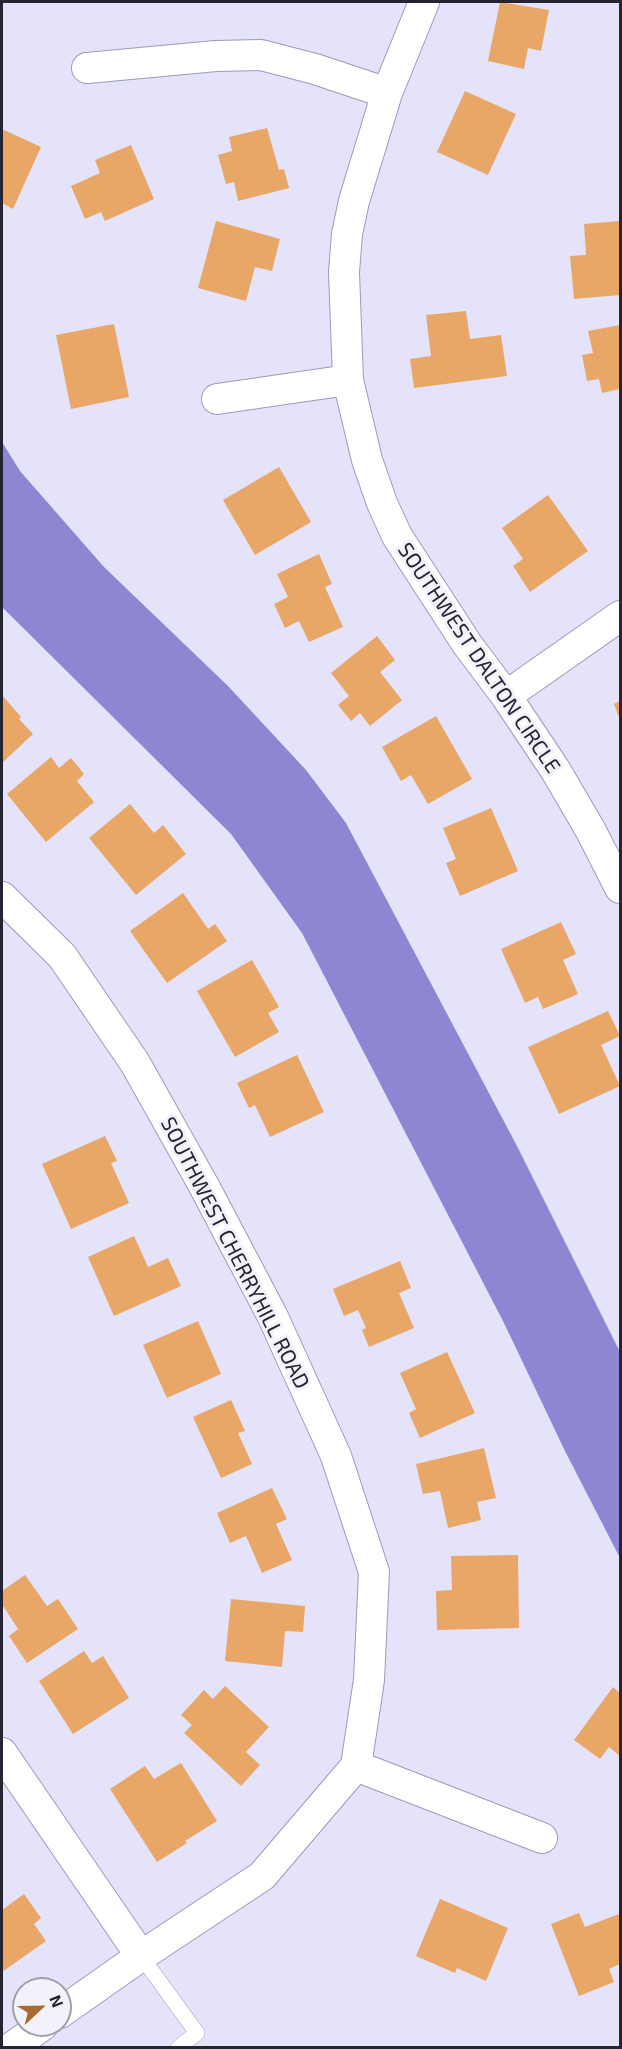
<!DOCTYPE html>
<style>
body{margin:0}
#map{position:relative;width:622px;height:2049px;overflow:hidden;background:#e4e3fa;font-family:"Exo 2",sans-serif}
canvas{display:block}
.frame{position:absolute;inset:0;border:3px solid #252432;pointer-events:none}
.north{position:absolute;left:12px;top:1977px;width:60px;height:60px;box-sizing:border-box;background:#f2f2fa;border:2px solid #a0a0aa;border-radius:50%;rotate:68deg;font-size:16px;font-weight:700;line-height:24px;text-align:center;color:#252432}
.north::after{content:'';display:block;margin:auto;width:21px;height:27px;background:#a86c2f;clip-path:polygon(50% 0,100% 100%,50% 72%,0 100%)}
</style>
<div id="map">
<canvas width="622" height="2049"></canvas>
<div class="frame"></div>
<div class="north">N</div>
</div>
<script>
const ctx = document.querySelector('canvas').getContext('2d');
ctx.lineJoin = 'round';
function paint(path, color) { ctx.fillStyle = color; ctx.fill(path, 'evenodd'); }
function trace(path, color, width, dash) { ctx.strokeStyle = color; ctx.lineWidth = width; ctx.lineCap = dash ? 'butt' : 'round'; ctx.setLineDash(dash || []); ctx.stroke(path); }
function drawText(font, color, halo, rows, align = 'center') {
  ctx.font = font + ' "Exo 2",sans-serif'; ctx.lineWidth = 6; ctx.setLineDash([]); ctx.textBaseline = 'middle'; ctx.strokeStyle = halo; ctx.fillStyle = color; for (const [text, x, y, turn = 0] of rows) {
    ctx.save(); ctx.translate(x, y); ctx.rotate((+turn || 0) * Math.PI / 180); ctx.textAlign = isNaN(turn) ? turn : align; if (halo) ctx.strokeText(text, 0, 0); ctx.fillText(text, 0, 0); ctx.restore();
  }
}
const water = new Path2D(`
 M 2,442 L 20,471 L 104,567 L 228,686 L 306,770 L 346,823 L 517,1146 L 620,1352 L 620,1558 L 565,1451 L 504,1323 L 302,933 L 231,834 L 2,607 Z`);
const building = new Path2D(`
 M 500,2 L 549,10 L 541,51 L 528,48 L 524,69 L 488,61 Z
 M 465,91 L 516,114 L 488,175 L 437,152 Z
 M 267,128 L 279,170 L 284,169 L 289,188 L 238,201 L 234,182 L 226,184 L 218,155 L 232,151 L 229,137 Z
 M 2,129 L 41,147 L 13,209 L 2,203 Z
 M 131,145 L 154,199 L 105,221 L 101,212 L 85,219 L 71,186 L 100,173 L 95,160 Z
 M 216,221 L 280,239 L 272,271 L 255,267 L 246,301 L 198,288 Z
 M 620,221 L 620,295 L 574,299 L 570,256 L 586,255 L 584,224 Z
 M 466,311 L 470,339 L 501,335 L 507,376 L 414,388 L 410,359 L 431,356 L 426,315 Z
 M 114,324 L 129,397 L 71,409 L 56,335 Z
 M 620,325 L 620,389 L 602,393 L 599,379 L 587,381 L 582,355 L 593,353 L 588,331 Z
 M 279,467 L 311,522 L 255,555 L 223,500 Z
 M 548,495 L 588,551 L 530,592 L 513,566 L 523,559 L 502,528 Z
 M 319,554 L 332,584 L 325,587 L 343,627 L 309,642 L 299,621 L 285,628 L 274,604 L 288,597 L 277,574 Z
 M 377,636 L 395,660 L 380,672 L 402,700 L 370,726 L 360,713 L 351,721 L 338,705 L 349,696 L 331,673 Z
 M 2,695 L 21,717 L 19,719 L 33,734 L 2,763 Z
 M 620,701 L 620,720 L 614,704 Z
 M 436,716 L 472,779 L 428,804 L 411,775 L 401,781 L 382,747 Z
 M 51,757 L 59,768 L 71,758 L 84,774 L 77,781 L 94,802 L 46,842 L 7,794 Z
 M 130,804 L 154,833 L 163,825 L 186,854 L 136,895 L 89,838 Z
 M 491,808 L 518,871 L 460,896 L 446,863 L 456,859 L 443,828 Z
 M 183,893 L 208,929 L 215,924 L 227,941 L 167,983 L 130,931 Z
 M 561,922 L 576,954 L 563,960 L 578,994 L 543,1009 L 538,997 L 525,1003 L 501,949 Z
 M 252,960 L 279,1007 L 268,1013 L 279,1032 L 235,1057 L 197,991 Z
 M 608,1011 L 620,1036 L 601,1045 L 620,1086 L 559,1114 L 528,1047 Z
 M 297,1055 L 324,1112 L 270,1137 L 255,1105 L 249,1108 L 237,1083 Z
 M 105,1136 L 117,1161 L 111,1163 L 129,1203 L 71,1229 L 42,1164 Z
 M 134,1236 L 148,1267 L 168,1258 L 181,1286 L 114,1316 L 88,1257 Z
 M 400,1261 L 411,1288 L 399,1293 L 414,1328 L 369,1347 L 362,1330 L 366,1328 L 358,1310 L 344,1316 L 333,1289 Z
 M 198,1321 L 221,1374 L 167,1398 L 143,1345 Z
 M 447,1352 L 475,1413 L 420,1438 L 409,1413 L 416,1409 L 400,1373 Z
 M 231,1400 L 245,1431 L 238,1433 L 252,1464 L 221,1478 L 193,1417 Z
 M 484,1448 L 496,1498 L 477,1502 L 481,1520 L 448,1528 L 440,1491 L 423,1494 L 416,1464 Z
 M 272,1488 L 287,1519 L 276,1524 L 292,1560 L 262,1573 L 246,1536 L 230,1543 L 217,1513 Z
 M 518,1555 L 519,1628 L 437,1630 L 436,1591 L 452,1590 L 451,1556 Z
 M 25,1575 L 47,1606 L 58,1599 L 78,1629 L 27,1663 L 9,1636 L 18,1629 L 2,1604 L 2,1591 Z
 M 231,1599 L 305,1606 L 303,1632 L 285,1631 L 282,1667 L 225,1661 Z
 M 84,1651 L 92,1663 L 103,1656 L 129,1698 L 73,1734 L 39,1681 Z
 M 225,1686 L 269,1727 L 246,1752 L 260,1765 L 241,1786 L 184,1733 L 192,1725 L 181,1715 L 204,1690 L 213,1699 Z
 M 613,1687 L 620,1693 L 620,1756 L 609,1747 L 600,1759 L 574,1740 Z
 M 181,1763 L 217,1821 L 185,1841 L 187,1843 L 157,1862 L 110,1789 L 145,1766 L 154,1779 Z
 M 24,1894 L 41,1918 L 34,1924 L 46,1941 L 2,1972 L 2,1910 Z
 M 440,1899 L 508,1928 L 486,1981 L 457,1968 L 455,1973 L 416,1956 Z
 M 579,1913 L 585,1927 L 619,1914 L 620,1918 L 620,1964 L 609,1969 L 614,1982 L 579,1996 L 551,1924 Z`);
const service = new Path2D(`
 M 141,1956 L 197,2033 L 178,2048`);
const minor = new Path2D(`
 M 424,2 L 387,93 L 354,201 L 347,234 L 344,272 L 348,380 L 367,460 L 382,503 L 397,536 L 467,644 L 506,696 L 556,771 L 591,831 L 620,888
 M 87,68 L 216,56 L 261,55 L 315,69 L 387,93
 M 217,399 L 348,380
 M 506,696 L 620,616
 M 2,897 L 62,956 L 135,1063 L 204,1186 L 273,1317 L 336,1456 L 374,1572 L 369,1680 L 356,1766 L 262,1876 L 141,1956 L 60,2013
 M 2,1753 L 141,1956
 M 356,1766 L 542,1838
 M 11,2048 L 43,2025`);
const streetNames = [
 ["SOUTHWEST DALTON CIRCLE",479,658,56],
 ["SOUTHWEST CHERRYHILL ROAD",235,1253,63]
];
paint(water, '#8d86d2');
paint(building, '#e8a667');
trace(service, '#9b9abc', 16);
trace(minor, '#9b9abc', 32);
trace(service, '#fff', 15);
trace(minor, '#fff', 30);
drawText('21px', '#252432', '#f2f2fa', streetNames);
</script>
